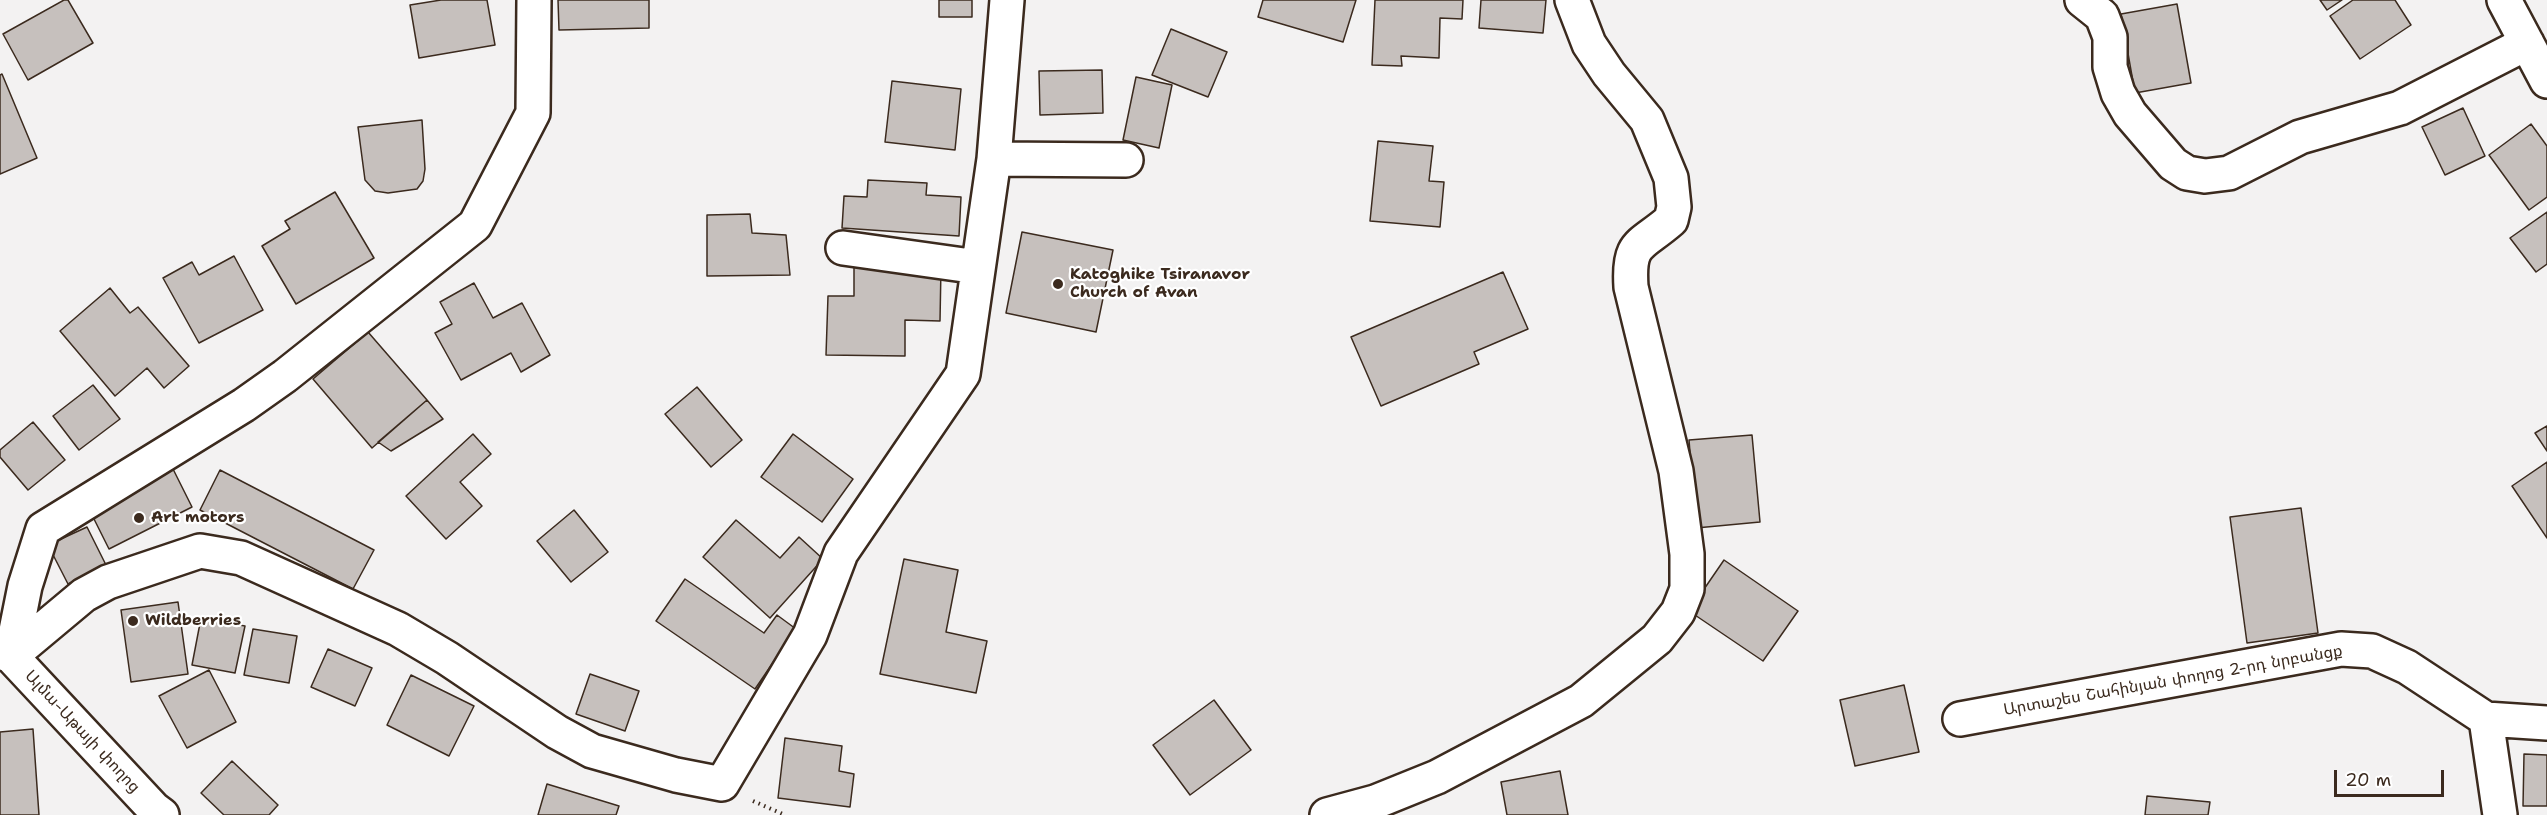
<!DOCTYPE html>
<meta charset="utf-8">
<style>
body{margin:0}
#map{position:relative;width:2547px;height:815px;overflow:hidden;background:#f3f2f2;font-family:"Shantell Sans",sans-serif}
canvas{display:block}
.scale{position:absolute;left:2334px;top:770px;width:110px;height:27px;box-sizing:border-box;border:3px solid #3b2a1e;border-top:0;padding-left:8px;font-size:18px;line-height:21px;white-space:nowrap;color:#3b2a1e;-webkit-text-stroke:4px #fff;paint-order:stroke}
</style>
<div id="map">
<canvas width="2547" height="815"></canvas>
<div class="scale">20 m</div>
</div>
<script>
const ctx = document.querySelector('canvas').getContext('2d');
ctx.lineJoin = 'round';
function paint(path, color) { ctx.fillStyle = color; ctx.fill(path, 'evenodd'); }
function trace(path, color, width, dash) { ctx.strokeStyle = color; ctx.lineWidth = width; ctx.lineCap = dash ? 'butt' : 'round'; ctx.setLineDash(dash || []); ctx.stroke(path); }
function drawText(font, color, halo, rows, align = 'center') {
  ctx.font = font + ' "Shantell Sans","Noto Sans Armenian",sans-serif'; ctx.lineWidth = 4.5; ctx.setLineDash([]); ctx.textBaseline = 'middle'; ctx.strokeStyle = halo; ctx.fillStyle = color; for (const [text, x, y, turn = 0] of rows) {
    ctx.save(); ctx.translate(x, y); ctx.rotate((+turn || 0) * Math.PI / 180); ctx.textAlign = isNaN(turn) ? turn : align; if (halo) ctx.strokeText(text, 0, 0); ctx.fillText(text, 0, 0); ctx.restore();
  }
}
const building = new Path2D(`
 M 64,0 L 68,0 L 93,43 L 28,80 L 3,34 Z
 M 441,0 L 487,0 L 495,45 L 419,58 L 410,5 Z
 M 558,0 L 649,0 L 649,28 L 559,30 Z
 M 939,0 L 972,0 L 972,17 L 939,17 Z
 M 1263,0 L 1356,0 L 1343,42 L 1258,17 Z
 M 1375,0 L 1463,0 L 1462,19 L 1440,18 L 1439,58 L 1401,56 L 1402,66 L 1372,65 Z
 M 1481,0 L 1546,0 L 1543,33 L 1479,28 Z
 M 2320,0 L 2342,0 L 2327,10 Z
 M 2353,0 L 2395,0 L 2411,25 L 2360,59 L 2330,16 Z
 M 2177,4 L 2191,83 L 2135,93 L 2121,14 Z
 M 1171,29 L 1227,52 L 1208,97 L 1152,75 Z
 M 1102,70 L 1103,113 L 1040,115 L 1039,71 Z
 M 2,74 L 37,158 L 0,174 L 0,75 Z
 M 1136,77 L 1172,85 L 1159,148 L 1123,140 Z
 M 892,81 L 961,89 L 955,150 L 885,142 Z
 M 2463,108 L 2485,156 L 2445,175 L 2422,127 Z
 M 422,120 L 425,169 L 423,181 L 417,189 L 388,193 L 375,191 L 365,180 L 358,127 Z
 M 2531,124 L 2547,146 L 2547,197 L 2529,210 L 2489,155 Z
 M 1378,141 L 1433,146 L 1429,181 L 1444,182 L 1440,227 L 1370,221 Z
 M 868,180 L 927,183 L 926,195 L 961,197 L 959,236 L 842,228 L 844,196 L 867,197 Z
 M 335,192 L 374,258 L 296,304 L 262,246 L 290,229 L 285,221 Z
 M 2547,212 L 2547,264 L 2536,272 L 2510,238 Z
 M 750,214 L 752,233 L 786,235 L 790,275 L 707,276 L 707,215 Z
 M 1022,232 L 1113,250 L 1096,332 L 1006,313 Z
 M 234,256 L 263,310 L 199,343 L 163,278 L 192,262 L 199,275 Z
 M 854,266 L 941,267 L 940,321 L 905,320 L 905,356 L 826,355 L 828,296 L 854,296 Z
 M 1503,272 L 1528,329 L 1474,352 L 1479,364 L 1381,406 L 1351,337 Z
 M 474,283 L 493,318 L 522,303 L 550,355 L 521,372 L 511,353 L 461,380 L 435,333 L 452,324 L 440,302 Z
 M 110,288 L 130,313 L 138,307 L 189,366 L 164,388 L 147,368 L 115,396 L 60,331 Z
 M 368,332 L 427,400 L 372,448 L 313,379 Z
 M 93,385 L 120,419 L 79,450 L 53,416 Z
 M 697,387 L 742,440 L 711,467 L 665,414 Z
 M 427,400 L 443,419 L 391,451 L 378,442 Z
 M 33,422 L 65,460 L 28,490 L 0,457 L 0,450 Z
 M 2547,426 L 2547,451 L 2535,433 Z
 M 473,434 L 491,454 L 460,482 L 482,506 L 446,539 L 406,496 Z
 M 793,434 L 853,479 L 822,522 L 761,477 Z
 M 1752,435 L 1760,522 L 1696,528 L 1689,440 Z
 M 2547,462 L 2547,538 L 2512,486 Z
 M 173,469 L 192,507 L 109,549 L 90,511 Z
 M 220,470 L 374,550 L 353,589 L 200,510 Z
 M 2301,508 L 2318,633 L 2247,643 L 2230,517 Z
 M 574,510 L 608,552 L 571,582 L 537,541 Z
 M 736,520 L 780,558 L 799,537 L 823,559 L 770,618 L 703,557 Z
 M 87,527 L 106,565 L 68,584 L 48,545 Z
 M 904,559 L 958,570 L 946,632 L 987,641 L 976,693 L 880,674 Z
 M 1724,560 L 1798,611 L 1763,661 L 1689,611 Z
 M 685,579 L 764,633 L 777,615 L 796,629 L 755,689 L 656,621 Z
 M 178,602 L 188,674 L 131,682 L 121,610 Z
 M 201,618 L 245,626 L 235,673 L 192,665 Z
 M 253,629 L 297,636 L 289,683 L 244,675 Z
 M 328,649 L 372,668 L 355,706 L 311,687 Z
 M 209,670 L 236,722 L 187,748 L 159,696 Z
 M 590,674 L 639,691 L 625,731 L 576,714 Z
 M 411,675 L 474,706 L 449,756 L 387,725 Z
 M 1904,685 L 1919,752 L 1855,766 L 1840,700 Z
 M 1214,700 L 1251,750 L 1190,795 L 1153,745 Z
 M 33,729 L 39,815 L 0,815 L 0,732 Z
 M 785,738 L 842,746 L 839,771 L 854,774 L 850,807 L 778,798 Z
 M 2524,754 L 2547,755 L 2547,806 L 2523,806 Z
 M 232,761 L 278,805 L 269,815 L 224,815 L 201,793 Z
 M 1560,771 L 1568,815 L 1507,815 L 1501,782 Z
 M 547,784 L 619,806 L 616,815 L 538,815 Z
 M 2147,796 L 2210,802 L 2208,815 L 2145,815 Z`);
const path = new Path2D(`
 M 753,801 L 785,815`);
const minor = new Path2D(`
 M 2082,0 L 2102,16 L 2110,37 L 2110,67 L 2118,93 L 2130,114 L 2173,164 L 2187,173 L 2205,176 L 2229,173 L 2300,137 L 2400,108 L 2527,43
 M 2504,0 L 2547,81
 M 994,159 L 1126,160
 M 843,248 L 978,267
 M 0,652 L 11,656 L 154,809 L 162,815
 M 11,656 L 84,595 L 108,582 L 200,551 L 241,558 L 398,629 L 447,658 L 557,732 L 592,751 L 676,775 L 722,784 L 810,635 L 841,553 L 963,374 L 994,159 L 1007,0
 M 11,656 L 25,586 L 43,529 L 244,405 L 285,376 L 475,225 L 533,113 L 534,0
 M 1960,719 L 2341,649 L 2372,651 L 2407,667 L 2486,719 L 2547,723
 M 2486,719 L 2500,815
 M 1327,815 L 1375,802 L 1437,777 L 1581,701 L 1657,639 L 1678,612 L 1687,589 L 1687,554 L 1676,471 L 1631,287 C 1628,241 1640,247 1671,220 L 1674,207 L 1671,178 L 1647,120 L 1609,74 L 1589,44 L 1572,0`);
const markers = [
 [1058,284,6,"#3b2a1e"],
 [139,518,6,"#3b2a1e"],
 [133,621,6,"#3b2a1e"]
];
const poiNames = [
 ["Katoghike Tsiranavor",1070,275],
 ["Church of Avan",1070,293],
 ["Art motors",151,518],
 ["Wildberries",145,621]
];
const streetNames = [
 ["Արտաշես Շահինյան փողոց 2-րդ նրբանցք",2173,681,-10],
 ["Ալմա-Աթայի փողոց",82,732,47]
];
paint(building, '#c6c0bd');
trace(building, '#3b2a1e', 1.5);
trace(minor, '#3b2a1e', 38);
trace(path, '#3b2a1e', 4, [1.5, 4.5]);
trace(minor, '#fff', 33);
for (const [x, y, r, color] of markers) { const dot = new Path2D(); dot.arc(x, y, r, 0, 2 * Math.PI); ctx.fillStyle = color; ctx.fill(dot); trace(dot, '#fff', 2); }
drawText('bold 16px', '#3b2a1e', '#fff', poiNames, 'left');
drawText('16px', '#3b2a1e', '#fff', streetNames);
</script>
